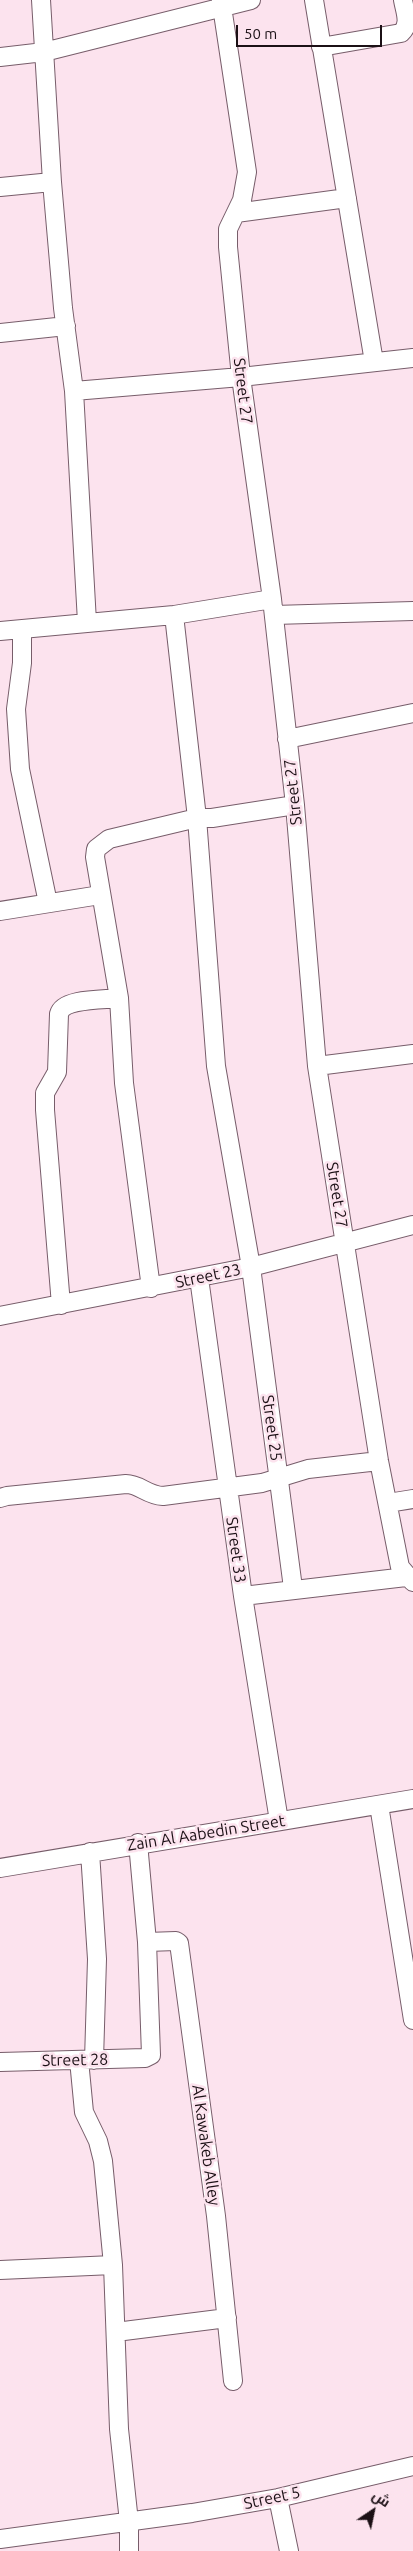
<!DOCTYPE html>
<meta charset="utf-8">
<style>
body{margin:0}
#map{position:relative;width:413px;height:2551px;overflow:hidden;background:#fce3ee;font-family:Ubuntu,Cairo,sans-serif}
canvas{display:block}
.north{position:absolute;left:348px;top:2486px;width:50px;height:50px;-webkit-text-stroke:4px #fce3ee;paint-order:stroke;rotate:34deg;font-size:14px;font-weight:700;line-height:20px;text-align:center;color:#1b1015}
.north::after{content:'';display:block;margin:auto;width:18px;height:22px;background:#1b1015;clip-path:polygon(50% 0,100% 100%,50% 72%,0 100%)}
.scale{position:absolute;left:236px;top:25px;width:146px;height:22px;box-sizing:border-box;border:2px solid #1b1015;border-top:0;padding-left:6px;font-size:15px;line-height:18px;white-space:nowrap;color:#1b1015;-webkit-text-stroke:4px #fce3ee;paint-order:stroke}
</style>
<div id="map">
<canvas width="413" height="2551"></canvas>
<div class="north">ش</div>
<div class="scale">50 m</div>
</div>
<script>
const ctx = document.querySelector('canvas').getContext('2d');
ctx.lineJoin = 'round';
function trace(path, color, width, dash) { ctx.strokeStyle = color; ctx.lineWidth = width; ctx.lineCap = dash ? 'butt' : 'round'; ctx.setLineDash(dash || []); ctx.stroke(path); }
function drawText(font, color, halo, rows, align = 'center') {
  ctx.font = font + ' Ubuntu,sans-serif'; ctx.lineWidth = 5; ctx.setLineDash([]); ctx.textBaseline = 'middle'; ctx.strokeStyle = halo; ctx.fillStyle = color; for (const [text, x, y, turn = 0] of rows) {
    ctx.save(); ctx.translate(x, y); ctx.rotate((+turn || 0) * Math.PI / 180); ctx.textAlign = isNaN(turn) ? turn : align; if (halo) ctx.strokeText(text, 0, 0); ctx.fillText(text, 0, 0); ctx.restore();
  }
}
const street = new Path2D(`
 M 41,0 L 52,182 L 63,308 L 74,391 L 241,377 L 413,358
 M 221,0 L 247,172 L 242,200 L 228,229 L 228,247 L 241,377 L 272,599 L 295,805 L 317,1066 L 379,1461 L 400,1567 L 413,1582
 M 314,0 L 374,362
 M 321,47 L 401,33 C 411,24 405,12 403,0
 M 0,57 L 44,52 L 251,0
 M 0,187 L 52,182
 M 236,213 L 347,198
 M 0,333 L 66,326
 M 74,391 L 87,622
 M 274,615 L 413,611
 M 22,629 L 22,663 L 16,709 L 20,769 L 48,903
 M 0,631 L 174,615 L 272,599
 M 287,739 L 413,713
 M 0,911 L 100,895
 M 317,1066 L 413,1054
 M 199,1278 L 243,1596 L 279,1821
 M 151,1288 L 124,1083 L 119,998 L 95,857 L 96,849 L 109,839 L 197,818 L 174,615
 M 61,1305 L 45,1110 L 45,1093 L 57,1072 L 59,1014 C 63,998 104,1000 119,998
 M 0,1316 L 251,1267 L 413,1225
 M 0,1498 L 7,1496 L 126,1484 C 140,1484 146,1495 163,1496 L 262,1483 L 308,1469 L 379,1461
 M 388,1503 L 413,1499
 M 293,1588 L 251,1267 L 216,1066 L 197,818 L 212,818 L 295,805
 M 243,1596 L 406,1577
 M 379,1805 L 413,2020
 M 90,1852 L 97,1959 L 94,2060
 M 0,1868 L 413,1799
 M 147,1942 L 176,1941 L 179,1943 L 216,2216 L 233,2381
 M 79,2060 L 84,2112 L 98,2141 L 103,2161 L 113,2265 L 119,2429 L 129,2522 L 129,2551
 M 0,2062 L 145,2058 L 151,2055 L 147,1942 L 138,1843
 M 0,2270 L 113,2265
 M 116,2332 L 227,2318
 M 278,2498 L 289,2551
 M 0,2539 L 192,2513 L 278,2498 L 413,2466`);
const streetNames = [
 ["Street 27",243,391,83],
 ["Street 27",293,792,-96],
 ["Street 27",337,1195,81],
 ["Street 23",208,1276,-12],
 ["Street 25",272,1428,82],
 ["Street 33",236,1550,82],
 ["Zain Al Aabedin Street",206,1833,-9],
 ["Street 28",75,2060,-1],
 ["Al Kawakeb Alley",206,2145,82],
 ["Street 5",272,2498,-12]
];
trace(street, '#775d6a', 20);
trace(street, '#fff', 18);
drawText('16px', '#1b1015', '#fce3ee', streetNames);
</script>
